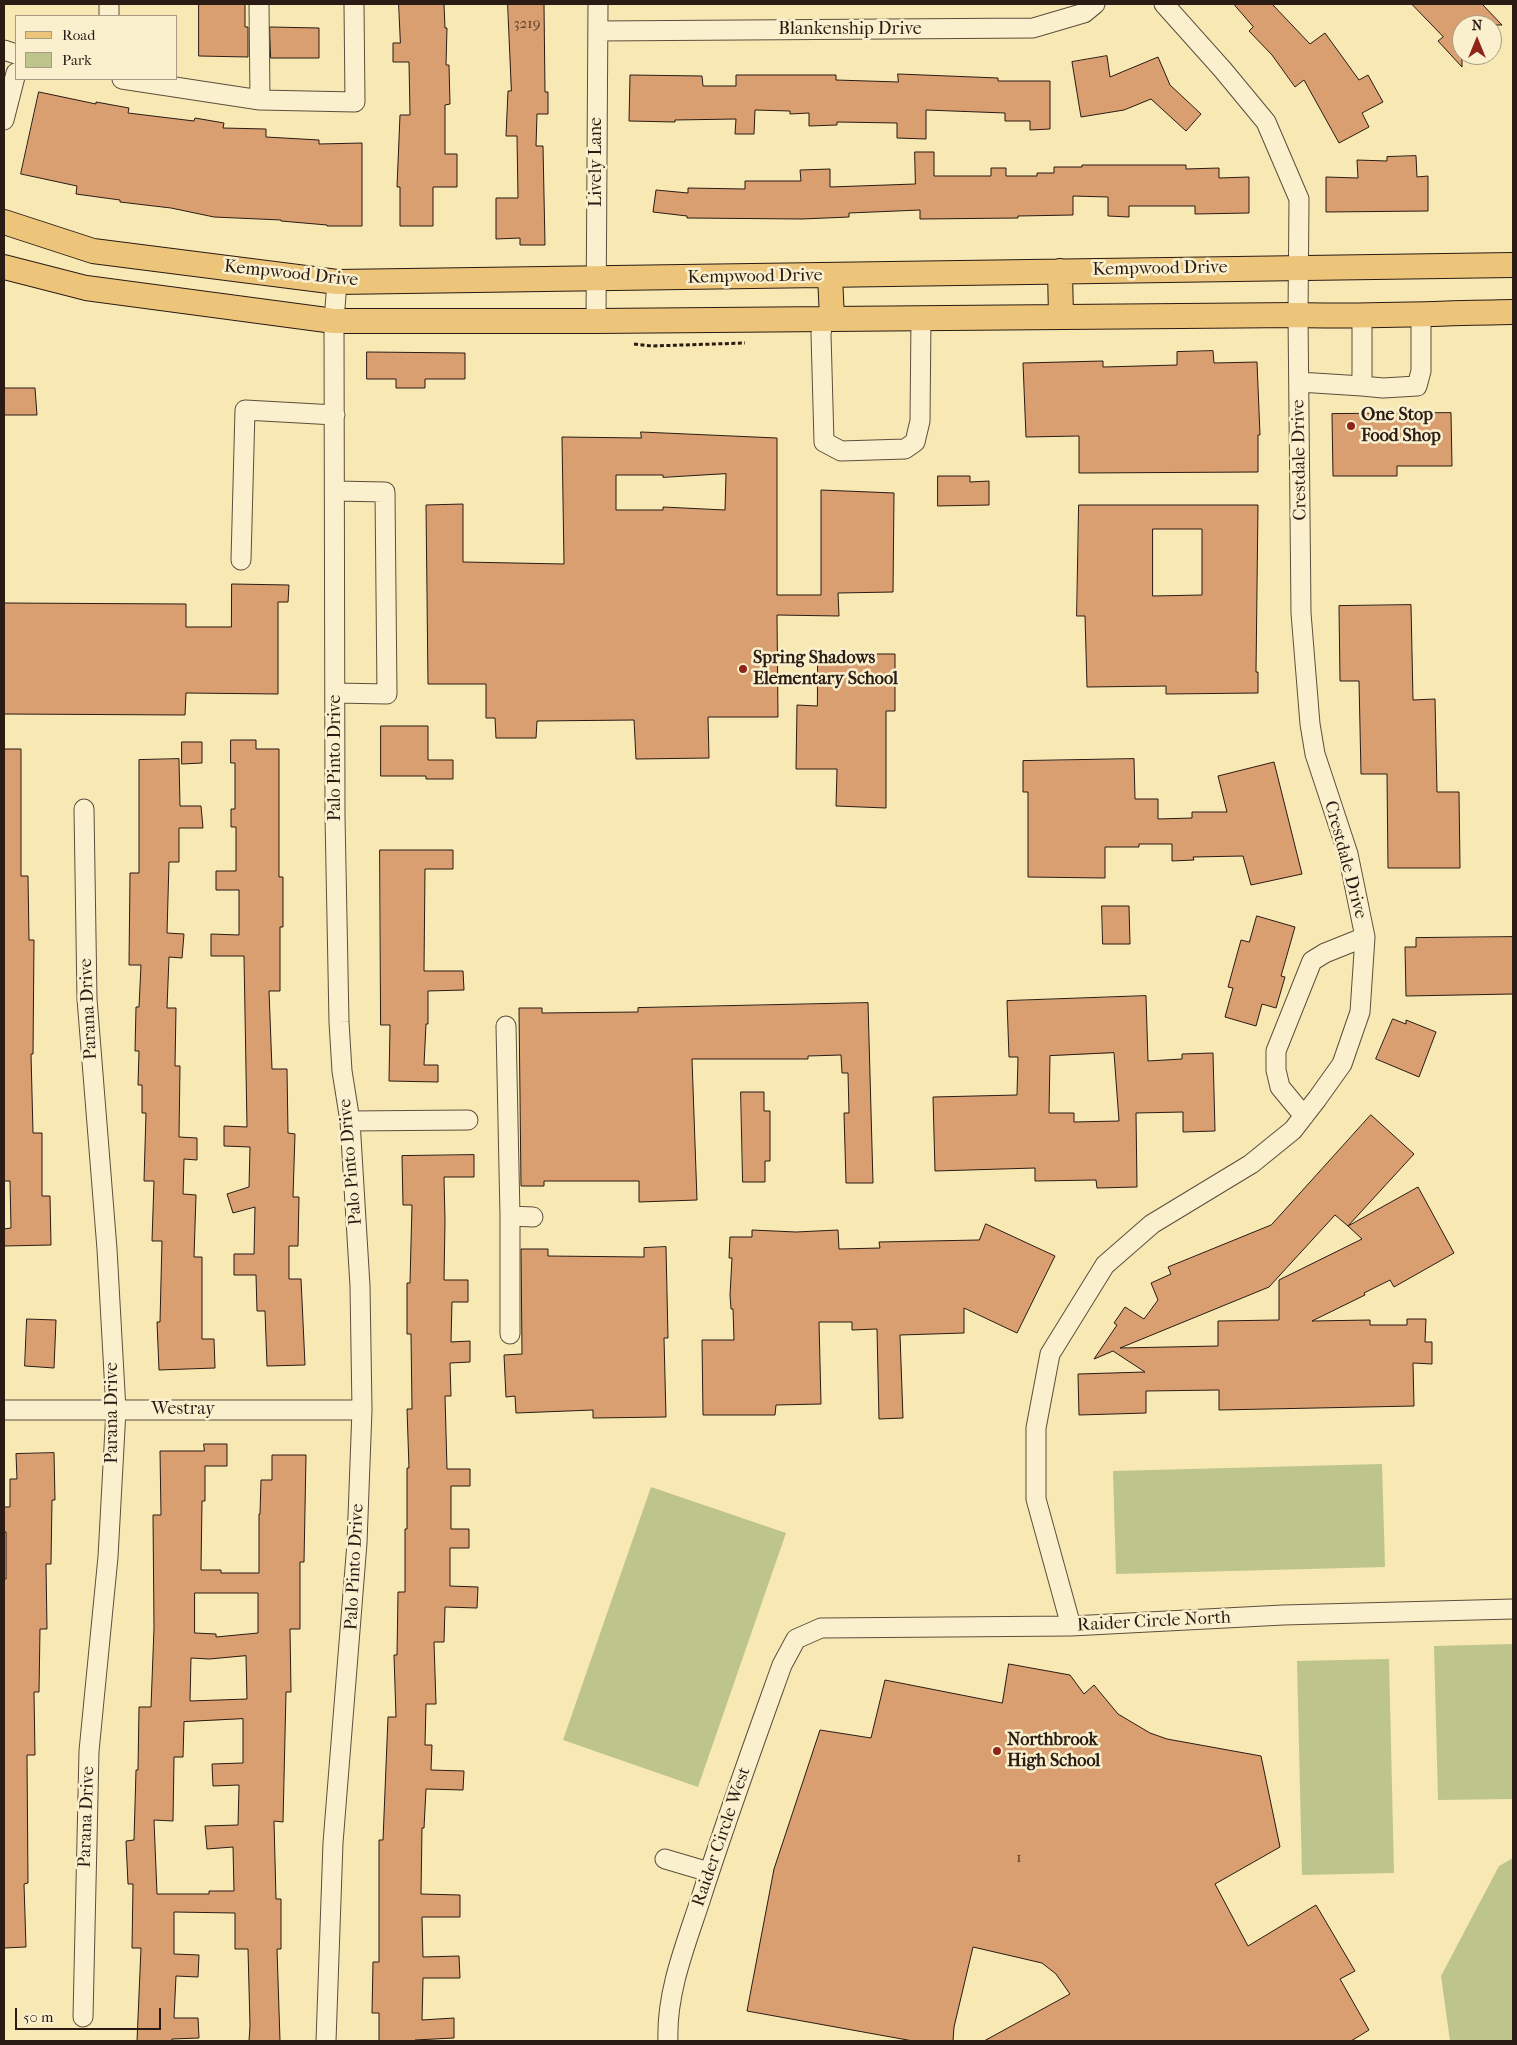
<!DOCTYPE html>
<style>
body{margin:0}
#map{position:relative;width:1517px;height:2045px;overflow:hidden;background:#f7e8b4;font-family:"IM FELL French Canon",serif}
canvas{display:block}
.frame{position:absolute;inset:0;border:5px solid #2a1b14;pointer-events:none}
.legend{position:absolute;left:15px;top:15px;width:162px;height:65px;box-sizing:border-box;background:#faf0ce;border:1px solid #a79b84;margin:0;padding:6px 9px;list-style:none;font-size:15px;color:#2a1b14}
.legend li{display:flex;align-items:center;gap:10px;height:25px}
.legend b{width:25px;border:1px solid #a79b84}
.north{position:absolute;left:1452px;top:15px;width:50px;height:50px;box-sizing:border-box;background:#faf0ce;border:1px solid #a79b84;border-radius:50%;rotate:0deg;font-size:14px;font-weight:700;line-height:20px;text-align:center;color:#2a1b14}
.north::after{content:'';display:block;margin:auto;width:18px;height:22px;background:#8f2418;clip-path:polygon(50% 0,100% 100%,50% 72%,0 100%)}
.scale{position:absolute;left:15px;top:2008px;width:146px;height:22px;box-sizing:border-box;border:2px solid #2a1b14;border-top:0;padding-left:6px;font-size:15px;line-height:18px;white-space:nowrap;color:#2a1b14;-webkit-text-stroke:4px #faf0ce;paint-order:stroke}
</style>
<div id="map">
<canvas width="1517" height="2045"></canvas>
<div class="frame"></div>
<ul class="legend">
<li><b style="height:6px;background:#ecc47a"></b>Road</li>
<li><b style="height:14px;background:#bec58c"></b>Park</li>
</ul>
<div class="north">N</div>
<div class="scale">50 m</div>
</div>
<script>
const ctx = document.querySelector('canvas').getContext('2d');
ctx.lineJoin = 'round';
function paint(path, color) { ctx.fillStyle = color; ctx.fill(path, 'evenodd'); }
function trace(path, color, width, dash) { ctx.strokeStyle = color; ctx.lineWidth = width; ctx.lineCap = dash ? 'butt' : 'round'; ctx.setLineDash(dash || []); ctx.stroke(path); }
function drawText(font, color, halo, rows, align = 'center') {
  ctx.font = font + ' "IM FELL French Canon",serif'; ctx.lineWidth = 5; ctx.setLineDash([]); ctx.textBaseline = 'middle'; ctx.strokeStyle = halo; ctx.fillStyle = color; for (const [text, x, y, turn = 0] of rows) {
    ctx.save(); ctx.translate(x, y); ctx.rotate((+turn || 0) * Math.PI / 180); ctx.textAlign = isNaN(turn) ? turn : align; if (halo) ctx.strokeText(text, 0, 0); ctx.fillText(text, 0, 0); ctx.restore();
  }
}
const green = new Path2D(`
 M 1382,1464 L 1385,1567 L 1116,1574 L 1113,1471 Z
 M 651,1487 L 786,1533 L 698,1787 L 563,1740 Z
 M 1513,1644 L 1513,1799 L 1438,1800 L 1434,1646 Z
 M 1389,1659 L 1394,1873 L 1302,1875 L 1297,1661 Z
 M 1513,1858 L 1513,2041 L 1450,2041 L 1441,1976 L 1499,1866 Z`);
const building = new Path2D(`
 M 199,4 L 245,4 L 245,27 L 248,27 L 248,57 L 199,56 Z
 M 399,4 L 444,4 L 445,28 L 447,28 L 446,65 L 449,65 L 450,104 L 445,105 L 445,154 L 457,154 L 457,187 L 433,187 L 433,226 L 400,226 L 400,187 L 397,187 L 400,115 L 410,115 L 409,62 L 393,62 L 393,43 L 400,43 Z
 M 508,4 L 544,4 L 545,92 L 548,92 L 548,114 L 537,114 L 536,146 L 543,146 L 545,245 L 520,245 L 520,238 L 496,239 L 496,198 L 518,198 L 517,136 L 506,136 L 508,91 L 511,91 Z
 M 1234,4 L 1272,4 L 1310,44 L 1325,33 L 1359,80 L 1368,75 L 1383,102 L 1362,113 L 1369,127 L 1339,143 L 1304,80 L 1295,87 L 1272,55 L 1249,31 L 1253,27 Z
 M 1412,4 L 1482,4 L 1502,25 L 1462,25 L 1462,67 L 1438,41 L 1443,37 Z
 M 270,27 L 319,28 L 319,58 L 271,58 Z
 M 1107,56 L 1110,77 L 1158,57 L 1170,85 L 1201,114 L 1186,131 L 1151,99 L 1124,110 L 1081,117 L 1072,62 Z
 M 898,74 L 998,78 L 998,81 L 1050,81 L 1050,129 L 1030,130 L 1030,121 L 1005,121 L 1005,113 L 926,110 L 926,139 L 897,138 L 897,123 L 837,122 L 837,125 L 809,126 L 809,113 L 790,114 L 790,111 L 755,110 L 754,134 L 735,134 L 736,119 L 675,120 L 675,122 L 629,121 L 630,75 L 702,76 L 703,86 L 736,86 L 736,75 L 836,75 L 836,80 L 898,82 Z
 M 39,92 L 96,104 L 96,102 L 129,108 L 128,113 L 194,121 L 195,118 L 224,123 L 223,128 L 266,129 L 266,137 L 319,140 L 319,144 L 362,143 L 362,226 L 327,226 L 327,225 L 281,221 L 281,220 L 214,217 L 171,208 L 120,202 L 120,200 L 76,194 L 77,186 L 21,174 Z
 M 915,152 L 934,152 L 934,176 L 991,176 L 991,168 L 1006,168 L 1006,176 L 1037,176 L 1037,173 L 1054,173 L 1054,167 L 1082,167 L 1082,165 L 1186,165 L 1186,169 L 1219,168 L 1219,178 L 1249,177 L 1249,213 L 1195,214 L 1195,206 L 1129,206 L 1129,217 L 1108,216 L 1108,197 L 1073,196 L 1073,215 L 1018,216 L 1018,218 L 920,219 L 920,210 L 849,213 L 849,217 L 802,219 L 687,218 L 687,216 L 653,212 L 656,190 L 688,193 L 688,188 L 745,189 L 745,181 L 801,181 L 800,170 L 830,169 L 830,187 L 915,184 Z
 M 1416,156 L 1417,177 L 1428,176 L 1428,211 L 1326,212 L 1326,177 L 1358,178 L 1357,160 L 1387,161 L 1387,157 Z
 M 1213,351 L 1214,363 L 1257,362 L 1260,435 L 1258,435 L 1258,472 L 1079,473 L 1079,436 L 1026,437 L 1023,363 L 1103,361 L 1103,367 L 1177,365 L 1177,352 Z
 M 367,352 L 465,353 L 465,379 L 425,379 L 425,388 L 396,388 L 396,379 L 367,379 Z
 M 4,388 L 35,388 L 37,415 L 4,415 Z
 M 1451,413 L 1452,466 L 1397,466 L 1397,476 L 1333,476 L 1332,414 Z
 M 641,432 L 777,438 L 777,595 L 821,595 L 821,490 L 894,493 L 893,592 L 838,593 L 839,616 L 777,615 L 778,717 L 708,717 L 709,758 L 636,759 L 634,720 L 537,721 L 536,738 L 496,738 L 495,718 L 486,718 L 486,684 L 428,684 L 426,505 L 463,504 L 463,562 L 564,564 L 562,437 L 641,438 ZM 726,474 L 725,510 L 663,507 L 663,510 L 616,510 L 616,475 L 663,475 L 663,477 Z
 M 938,476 L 970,476 L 970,482 L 989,481 L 989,505 L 938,506 Z
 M 1079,505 L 1258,505 L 1256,672 L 1258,672 L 1258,693 L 1166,694 L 1166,686 L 1087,687 L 1085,616 L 1077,616 ZM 1153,529 L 1202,529 L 1202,595 L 1153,596 Z
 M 232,584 L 289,585 L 288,602 L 278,602 L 278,694 L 186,693 L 185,715 L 4,714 L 4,603 L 186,604 L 186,627 L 231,627 Z
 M 1411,605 L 1413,700 L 1435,699 L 1437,792 L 1459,792 L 1460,868 L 1388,868 L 1387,774 L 1361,774 L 1359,681 L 1340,681 L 1339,606 Z
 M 818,654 L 895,654 L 895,711 L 886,711 L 886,808 L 836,806 L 837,769 L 796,769 L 797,705 L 817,706 Z
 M 381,726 L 428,726 L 428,760 L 453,760 L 453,779 L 426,779 L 426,776 L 381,776 Z
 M 231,740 L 256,740 L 256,749 L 279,749 L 279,877 L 283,877 L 283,927 L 280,927 L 280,991 L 269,991 L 272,1069 L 287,1069 L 288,1133 L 295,1134 L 293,1197 L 299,1197 L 298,1246 L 289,1246 L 289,1279 L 301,1279 L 305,1365 L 267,1366 L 265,1311 L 257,1311 L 256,1275 L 234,1275 L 234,1254 L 254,1254 L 255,1207 L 233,1213 L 227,1194 L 249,1187 L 250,1147 L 224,1146 L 224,1126 L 247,1127 L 244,956 L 211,956 L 211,934 L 239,935 L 239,890 L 216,890 L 216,871 L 236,871 L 236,827 L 231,827 L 231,809 L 235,809 L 235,763 L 231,763 Z
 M 182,742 L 202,742 L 202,763 L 182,764 Z
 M 4,749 L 21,749 L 21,876 L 28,876 L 29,940 L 34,940 L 33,1054 L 31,1054 L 33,1133 L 42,1133 L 42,1196 L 50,1196 L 51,1245 L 4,1246 L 4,1229 L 11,1228 L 10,1181 L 4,1181 Z
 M 179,759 L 180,806 L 201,806 L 203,828 L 179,828 L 179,862 L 169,862 L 167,933 L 184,934 L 182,958 L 169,957 L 167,1008 L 176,1008 L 175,1066 L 180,1066 L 179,1137 L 197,1138 L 197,1160 L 184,1159 L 183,1194 L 196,1195 L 194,1257 L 202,1257 L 202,1339 L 214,1339 L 215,1368 L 159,1370 L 157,1322 L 160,1322 L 162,1241 L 152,1241 L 154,1181 L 144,1181 L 146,1113 L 142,1113 L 142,1085 L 138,1085 L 139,1051 L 135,1051 L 136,1007 L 139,1007 L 141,965 L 129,965 L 130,873 L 139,873 L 139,760 Z
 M 1134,759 L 1135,799 L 1158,799 L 1158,819 L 1192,818 L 1192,812 L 1227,812 L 1218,776 L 1274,762 L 1302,874 L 1251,885 L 1243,856 L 1193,857 L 1194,860 L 1172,861 L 1172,844 L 1139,844 L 1139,847 L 1105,847 L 1105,878 L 1028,877 L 1028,792 L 1023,792 L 1023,761 Z
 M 380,850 L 453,850 L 453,869 L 425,869 L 424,971 L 463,971 L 464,990 L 428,991 L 428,1024 L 426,1024 L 424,1065 L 438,1065 L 438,1082 L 389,1081 L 390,1025 L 381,1025 Z
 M 1102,906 L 1129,906 L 1130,944 L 1103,944 Z
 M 1257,916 L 1295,927 L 1281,976 L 1285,977 L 1276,1008 L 1262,1004 L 1256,1026 L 1225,1017 L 1233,988 L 1228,987 L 1241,940 L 1249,942 Z
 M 1513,937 L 1513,994 L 1406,996 L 1405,947 L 1416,947 L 1416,938 Z
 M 1146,996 L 1148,1061 L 1182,1059 L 1182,1054 L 1213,1053 L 1215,1131 L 1183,1132 L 1183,1112 L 1136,1113 L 1137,1187 L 1097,1188 L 1096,1180 L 1035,1181 L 1035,1168 L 935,1171 L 933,1097 L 1017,1095 L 1018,1057 L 1009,1057 L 1007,1001 ZM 1114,1053 L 1119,1121 L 1074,1122 L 1074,1113 L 1049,1113 L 1050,1056 Z
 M 868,1003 L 873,1183 L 846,1183 L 844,1113 L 849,1113 L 848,1073 L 842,1073 L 841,1055 L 808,1056 L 808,1059 L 692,1059 L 697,1200 L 639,1202 L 639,1181 L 544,1181 L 544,1186 L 521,1186 L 519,1008 L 542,1008 L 542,1013 L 638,1012 L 638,1008 Z
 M 1393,1019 L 1406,1024 L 1406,1020 L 1436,1032 L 1419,1077 L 1376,1059 Z
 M 741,1092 L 764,1092 L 764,1111 L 770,1111 L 770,1161 L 765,1161 L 765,1182 L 743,1182 Z
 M 1371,1115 L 1414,1154 L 1348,1226 L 1335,1215 L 1269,1287 L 1120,1348 L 1218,1346 L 1218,1321 L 1279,1320 L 1279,1280 L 1362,1239 L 1348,1226 L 1418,1187 L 1454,1253 L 1394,1287 L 1390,1280 L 1364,1293 L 1365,1295 L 1312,1321 L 1370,1320 L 1370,1325 L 1407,1325 L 1407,1319 L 1426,1319 L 1425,1342 L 1432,1342 L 1432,1364 L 1413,1363 L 1414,1406 L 1219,1410 L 1219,1390 L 1146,1391 L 1146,1413 L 1079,1415 L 1078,1374 L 1145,1372 L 1113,1351 L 1094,1359 L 1117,1325 L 1114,1323 L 1125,1307 L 1144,1319 L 1158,1300 L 1151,1283 L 1171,1274 L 1168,1267 L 1271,1225 Z
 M 474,1155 L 474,1177 L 444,1177 L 445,1221 L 444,1280 L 468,1280 L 468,1302 L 452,1302 L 451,1342 L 470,1341 L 470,1362 L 450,1363 L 451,1396 L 445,1396 L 447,1469 L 470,1469 L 470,1486 L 451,1486 L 451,1529 L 469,1529 L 469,1548 L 450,1548 L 450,1586 L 478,1587 L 477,1608 L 445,1607 L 444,1642 L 434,1642 L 436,1704 L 426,1704 L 425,1745 L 432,1745 L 431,1770 L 464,1771 L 463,1790 L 426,1789 L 424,1828 L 422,1828 L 421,1894 L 460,1895 L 460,1917 L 422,1917 L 423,1957 L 459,1956 L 460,1978 L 423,1978 L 422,2020 L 454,2018 L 454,2038 L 415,2040 L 415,2041 L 379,2041 L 379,2013 L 372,2013 L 373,1962 L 379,1962 L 379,1840 L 383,1840 L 388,1717 L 396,1717 L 394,1655 L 397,1655 L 398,1592 L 405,1592 L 405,1529 L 407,1529 L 407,1468 L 409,1468 L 407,1409 L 412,1409 L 411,1334 L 407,1334 L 407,1283 L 410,1283 L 412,1205 L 403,1205 L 402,1156 Z
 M 986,1224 L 1055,1256 L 1017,1333 L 964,1308 L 964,1333 L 900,1335 L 903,1418 L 879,1419 L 877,1329 L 852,1330 L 852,1322 L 819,1322 L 821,1404 L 776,1405 L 775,1415 L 703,1415 L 702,1340 L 734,1340 L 733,1309 L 731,1309 L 730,1295 L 732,1258 L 729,1258 L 730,1237 L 752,1237 L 752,1230 L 796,1232 L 838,1230 L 839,1249 L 880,1248 L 879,1242 L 979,1240 Z
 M 666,1247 L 668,1338 L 664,1338 L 666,1417 L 593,1418 L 593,1410 L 516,1413 L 515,1396 L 506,1397 L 504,1355 L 522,1354 L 521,1249 L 548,1249 L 548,1256 L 644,1257 L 644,1248 Z
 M 27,1319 L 56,1320 L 54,1368 L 25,1366 Z
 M 204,1444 L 227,1444 L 227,1466 L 205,1466 L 205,1501 L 202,1501 L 201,1570 L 221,1570 L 221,1573 L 259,1573 L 259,1514 L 260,1514 L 261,1480 L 272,1480 L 272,1455 L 306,1455 L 304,1562 L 300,1562 L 300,1629 L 290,1629 L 291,1692 L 286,1692 L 283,1822 L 274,1821 L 276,1899 L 281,1899 L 281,1949 L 277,1949 L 280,2041 L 249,2041 L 250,2026 L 248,1949 L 235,1949 L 235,1913 L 174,1912 L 174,1954 L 199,1955 L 198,1977 L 176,1976 L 174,2018 L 198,2018 L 199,2038 L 172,2039 L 172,2041 L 137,2041 L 141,1948 L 132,1948 L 133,1884 L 128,1884 L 126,1841 L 134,1840 L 136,1770 L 138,1770 L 139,1707 L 151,1707 L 154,1628 L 153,1515 L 161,1515 L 160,1451 L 204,1451 ZM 195,1593 L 258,1593 L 258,1633 L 216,1637 L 216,1634 L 195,1633 ZM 246,1656 L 247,1699 L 190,1701 L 191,1658 L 209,1659 ZM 243,1719 L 243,1763 L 212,1764 L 213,1786 L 239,1785 L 238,1825 L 205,1826 L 207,1849 L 233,1847 L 234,1891 L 209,1891 L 209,1894 L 157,1894 L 154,1820 L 173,1821 L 174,1757 L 183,1757 L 184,1722 Z
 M 54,1453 L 55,1500 L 52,1500 L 51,1564 L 46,1564 L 47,1629 L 40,1629 L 39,1692 L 34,1692 L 35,1755 L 27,1755 L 28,1883 L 24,1884 L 26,1947 L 4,1948 L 4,1579 L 6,1579 L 6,1532 L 4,1532 L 4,1507 L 10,1507 L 10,1479 L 17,1479 L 16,1454 Z
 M 1009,1664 L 1070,1675 L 1084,1694 L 1094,1685 L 1118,1714 L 1150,1733 L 1167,1739 L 1261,1756 L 1280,1847 L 1215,1884 L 1248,1946 L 1316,1905 L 1355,1971 L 1340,1979 L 1369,2030 L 1351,2041 L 984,2041 L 1070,1994 L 1056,1974 L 1042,1963 L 973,1947 L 954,2027 L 953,2041 L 913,2041 L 747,2011 L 774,1869 L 820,1730 L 871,1738 L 885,1680 L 1002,1703 Z`);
const path = new Path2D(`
 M 634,344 L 652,346 L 745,343`);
const minor = new Path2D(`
 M 259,4 L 260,100
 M 109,16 L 109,4
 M 598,31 L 1033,28 L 1084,13 L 1095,4
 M 4,50 L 16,54
 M 122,79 L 260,100 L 355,102 L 354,4
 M 4,120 L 16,73
 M 1362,317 L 1362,386 L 1383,388 L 1417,386 L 1421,371 L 1421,314
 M 823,319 L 821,334 L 824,442 L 841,451 L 905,449 L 915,442 L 920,421 L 921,318
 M 596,321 L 598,4
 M 1299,382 L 1362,386
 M 335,491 L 385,492 L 387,694 L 336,693
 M 241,560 L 245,410 L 335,415
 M 506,1026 L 510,1216 L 533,1217
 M 1304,1116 L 1280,1087 L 1276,1070 L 1276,1051 L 1312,961 L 1325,953 L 1365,937
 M 350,1121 L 468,1120
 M 510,1216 L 510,1334
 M 4,1410 L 362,1410
 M 1071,1626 L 1036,1499 L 1036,1428 L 1050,1354 L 1105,1265 L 1152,1224 L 1251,1164 L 1293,1130 L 1317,1099 L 1342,1064 L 1360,1012 L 1365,937 L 1348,854 L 1315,754 L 1310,724 L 1301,613 L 1298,315 L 1299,199 L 1266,122 L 1223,70 L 1164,4
 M 665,1859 L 709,1872
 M 83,2017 L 89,1751 L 108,1557 L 116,1410 L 107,1249 L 87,999 L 84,809
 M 326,2041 L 333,1843 L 357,1543 L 362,1410 L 360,1286 L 350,1121 L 342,1071 L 339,1022 L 335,816 L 334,321 L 337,282
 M 668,2041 C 666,1992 686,1944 701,1898 C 726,1820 754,1743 782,1665 L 796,1639 L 821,1628 L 1071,1626 L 1283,1615 L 1513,1609`);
const major = new Path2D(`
 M 4,222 L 93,251 L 337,282 L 1513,265
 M 4,267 L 86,288 L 334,321 L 596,321 L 1298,315 C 1370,317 1441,313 1513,312
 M 1060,271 L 1061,317
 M 830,275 L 832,319`);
const markers = [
 [1351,426,5,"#8f2418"],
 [743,669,5,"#8f2418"],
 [997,1751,5,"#8f2418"]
];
const numberNames = [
 ["3219",527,24],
 ["1",1019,1858]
];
const streetNames = [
 ["Blankenship Drive",850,30],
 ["Lively Lane",597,162,-90],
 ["Kempwood Drive",1160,269,-1],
 ["Kempwood Drive",291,274,6],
 ["Kempwood Drive",755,277,-1],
 ["Crestdale Drive",1300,460,-91],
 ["Palo Pinto Drive",336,758,-90],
 ["Crestdale Drive",1345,860,75],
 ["Parana Drive",89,1009,-93],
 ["Palo Pinto Drive",351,1162,-95],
 ["Westray",183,1410],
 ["Parana Drive",113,1413,-90],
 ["Palo Pinto Drive",355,1567,-87],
 ["Raider Circle North",1154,1622,-3],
 ["Parana Drive",87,1817,-88],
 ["Raider Circle West",722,1837,-71]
];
const poiNames = [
 ["One Stop",1361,416],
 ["Food Shop",1361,437],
 ["Spring Shadows",753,659],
 ["Elementary School",753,680],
 ["Northbrook",1007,1741],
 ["High School",1007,1762]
];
paint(green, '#bec58c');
paint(building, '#d99f70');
trace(building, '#2a1b14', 1);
trace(minor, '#5d4e3c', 21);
trace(major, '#2a1b14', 26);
trace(path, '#2a1b14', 3, [4, 2.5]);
trace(minor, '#faf0ce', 19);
trace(major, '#ecc47a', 24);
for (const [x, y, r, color] of markers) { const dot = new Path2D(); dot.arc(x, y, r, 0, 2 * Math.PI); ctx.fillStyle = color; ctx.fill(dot); trace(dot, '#faf0ce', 2); }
drawText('15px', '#563c2b', null, numberNames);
drawText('18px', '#2a1b14', '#faf0ce', streetNames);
drawText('bold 18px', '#2a1b14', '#faf0ce', poiNames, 'left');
</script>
